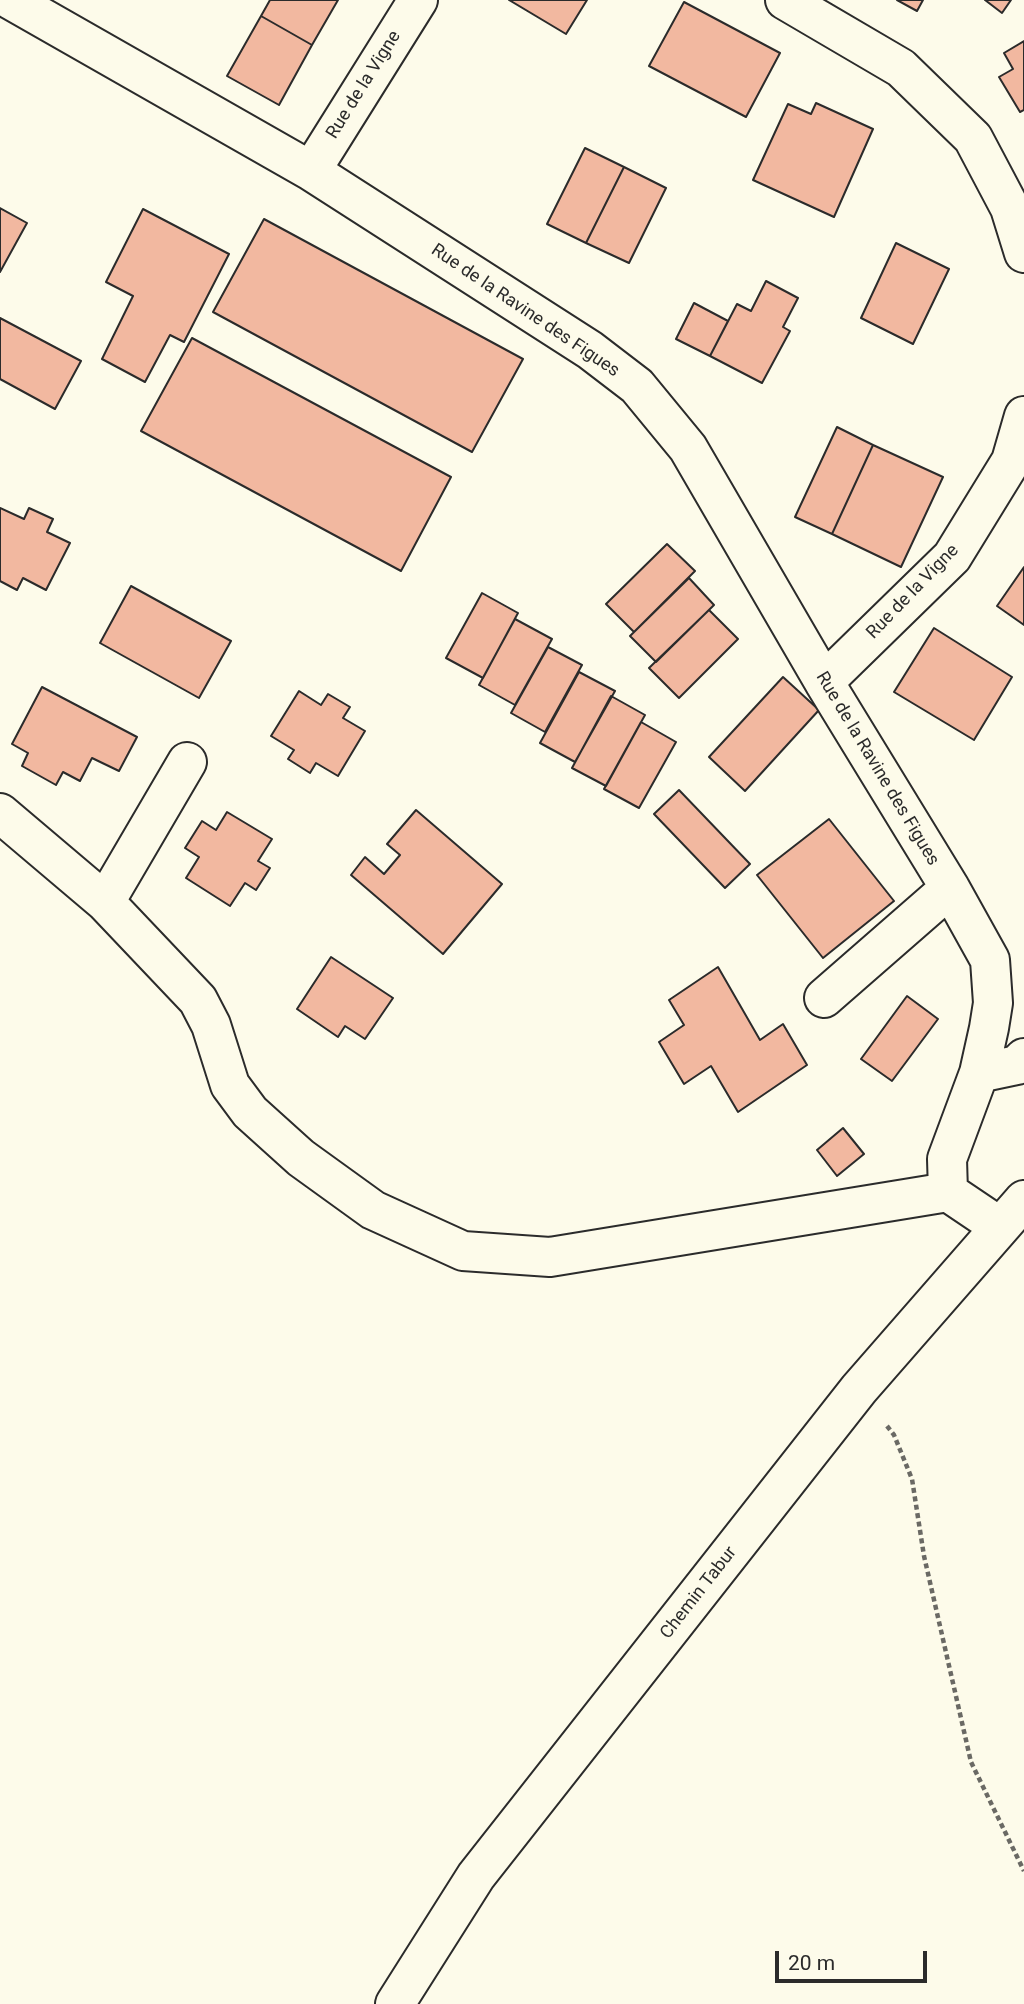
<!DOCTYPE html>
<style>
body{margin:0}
#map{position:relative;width:1024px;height:2004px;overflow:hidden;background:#fdfbea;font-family:Roboto,sans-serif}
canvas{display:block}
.scale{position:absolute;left:775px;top:1951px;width:152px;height:32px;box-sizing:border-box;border:4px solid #2b2b2b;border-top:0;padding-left:9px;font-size:21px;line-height:24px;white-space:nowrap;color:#2b2b2b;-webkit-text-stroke:5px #fdfbea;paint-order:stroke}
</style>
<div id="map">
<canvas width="1024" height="2004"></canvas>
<div class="scale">20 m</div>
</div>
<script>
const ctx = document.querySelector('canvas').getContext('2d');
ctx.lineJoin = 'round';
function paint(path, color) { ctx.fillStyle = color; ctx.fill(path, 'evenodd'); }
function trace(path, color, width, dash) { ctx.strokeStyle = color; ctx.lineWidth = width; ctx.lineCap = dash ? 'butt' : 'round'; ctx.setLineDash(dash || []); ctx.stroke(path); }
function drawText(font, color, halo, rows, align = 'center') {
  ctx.font = font + ' Roboto,sans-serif'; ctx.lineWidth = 5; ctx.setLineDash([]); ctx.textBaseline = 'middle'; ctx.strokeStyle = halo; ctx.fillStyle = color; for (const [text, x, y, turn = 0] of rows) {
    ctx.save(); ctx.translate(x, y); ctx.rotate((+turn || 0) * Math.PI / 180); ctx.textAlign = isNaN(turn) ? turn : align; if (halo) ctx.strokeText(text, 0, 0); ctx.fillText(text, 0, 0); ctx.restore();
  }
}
const building = new Path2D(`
 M 270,0 L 338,0 L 312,45 L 261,16 Z
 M 509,0 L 587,0 L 566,34 Z
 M 897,0 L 923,0 L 917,11 Z
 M 985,0 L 1011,0 L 1002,13 Z
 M 684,2 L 780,53 L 746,117 L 649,66 Z
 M 261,16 L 312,45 L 279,105 L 227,76 Z
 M 1024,41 L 1024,110 L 1020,112 L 999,77 L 1013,69 L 1004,53 Z
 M 816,103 L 873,129 L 834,217 L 753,180 L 788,104 L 811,114 Z
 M 585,148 L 624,167 L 586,243 L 547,224 Z
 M 624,167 L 666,188 L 629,263 L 586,243 Z
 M 0,208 L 27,223 L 0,272 Z
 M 143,209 L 229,254 L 184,342 L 170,335 L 145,382 L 102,359 L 133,296 L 106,282 Z
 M 264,219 L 523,359 L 472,452 L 213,312 Z
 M 896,243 L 949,269 L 913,344 L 861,318 Z
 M 766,281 L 798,298 L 783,327 L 790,331 L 762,383 L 710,356 L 737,304 L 751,311 Z
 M 694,303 L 728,321 L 710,356 L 676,339 Z
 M 0,318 L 81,361 L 55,409 L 0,379 Z
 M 192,338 L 451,477 L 401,571 L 141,431 Z
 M 837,427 L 873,445 L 832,534 L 795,517 Z
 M 873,445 L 943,477 L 901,567 L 832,534 Z
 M 0,508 L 24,519 L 29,508 L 53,519 L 47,532 L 70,543 L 46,590 L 23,578 L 17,590 L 0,581 Z
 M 667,544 L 695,571 L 634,632 L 606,604 Z
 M 1024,567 L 1024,625 L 997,606 Z
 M 689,578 L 714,605 L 656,662 L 630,636 Z
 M 131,586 L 231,641 L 199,698 L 100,643 Z
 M 482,593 L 518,613 L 483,678 L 446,658 Z
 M 709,610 L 738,639 L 679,698 L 649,668 Z
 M 515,619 L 552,639 L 515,705 L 479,685 Z
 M 934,628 L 1012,677 L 974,740 L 894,692 Z
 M 548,647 L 582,665 L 545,732 L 511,713 Z
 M 579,672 L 615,691 L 575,762 L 540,743 Z
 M 783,677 L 819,710 L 745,791 L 709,757 Z
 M 42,687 L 137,737 L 119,771 L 92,758 L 80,781 L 63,772 L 56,785 L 22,766 L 28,753 L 12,744 Z
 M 299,691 L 321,705 L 328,694 L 350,707 L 343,718 L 365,731 L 338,776 L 316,763 L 310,773 L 288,759 L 294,750 L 271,736 Z
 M 611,696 L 645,715 L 606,786 L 572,768 Z
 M 641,722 L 676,742 L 639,808 L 604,789 Z
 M 679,790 L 750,864 L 725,888 L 654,814 Z
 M 416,810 L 502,884 L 443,954 L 351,875 L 365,857 L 384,874 L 400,855 L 387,844 Z
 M 227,812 L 272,839 L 258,861 L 270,868 L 256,890 L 245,883 L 230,906 L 186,878 L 199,857 L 185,848 L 202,821 L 216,830 Z
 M 829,819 L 894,901 L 823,958 L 757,875 Z
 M 331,957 L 393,998 L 365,1039 L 345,1026 L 338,1037 L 297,1009 Z
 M 718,967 L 760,1040 L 783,1024 L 807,1065 L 738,1112 L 711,1066 L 684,1084 L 659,1042 L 684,1025 L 669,1000 Z
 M 907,996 L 938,1019 L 892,1081 L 861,1059 Z
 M 843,1128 L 864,1154 L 837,1176 L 817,1150 Z`);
const path = new Path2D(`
 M 887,1426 L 894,1435 L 912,1479 L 924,1556 L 971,1762 L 1024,1871`);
const minor = new Path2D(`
 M 11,0 L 311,171 L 590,350 L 637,386 L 688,448 L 824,682 L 950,888 L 990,960 L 993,1003 L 989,1028 L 979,1073 L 947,1159 L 948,1192 L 1000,1227
 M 785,0 L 901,68 L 973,138 L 1010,208 L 1024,253
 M 311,171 L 418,0
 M 824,682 L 952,557 L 1011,461 L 1024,416
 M 0,813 L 105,902 L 198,1000 L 211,1025 L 230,1085 L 250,1112 L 301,1158 L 373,1210 L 463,1251 L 550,1257 L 948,1192
 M 105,902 L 187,762
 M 824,998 L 950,888
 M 979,1073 L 1017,1065 L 1024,1058
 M 395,2004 L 476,1876 L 859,1389 L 1024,1200`);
const streetNames = [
 ["Rue de la Vigne",364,85,-58],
 ["Rue de la Ravine des Figues",525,311,34],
 ["Rue de la Vigne",913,592,-46],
 ["Rue de la Ravine des Figues",877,769,59],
 ["Chemin Tabur",699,1593,-52]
];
paint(building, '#f2b8a0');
trace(building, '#2b2b2b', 2);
trace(minor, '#2b2b2b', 42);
trace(path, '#6a6964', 4.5, [5, 3.5]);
trace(minor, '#fdfbea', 38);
drawText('18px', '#2b2b2b', '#fdfbea', streetNames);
</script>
